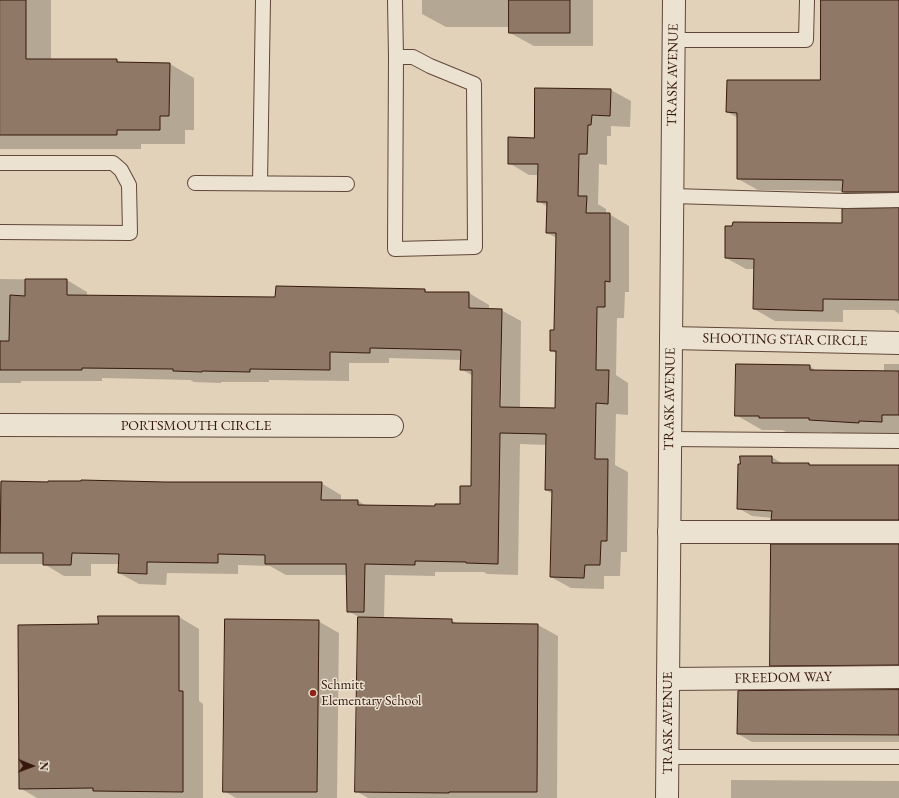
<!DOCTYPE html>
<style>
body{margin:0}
#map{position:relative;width:899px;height:798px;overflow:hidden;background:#e2d2ba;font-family:"EB Garamond",serif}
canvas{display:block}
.north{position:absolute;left:12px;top:746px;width:40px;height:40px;-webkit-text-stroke:3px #ece2d2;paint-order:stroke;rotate:91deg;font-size:11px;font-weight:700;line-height:16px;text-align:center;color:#36190c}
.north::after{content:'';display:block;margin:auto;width:14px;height:18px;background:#36190c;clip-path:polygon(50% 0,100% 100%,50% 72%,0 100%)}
</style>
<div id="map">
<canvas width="899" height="798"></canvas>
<div class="north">N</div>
</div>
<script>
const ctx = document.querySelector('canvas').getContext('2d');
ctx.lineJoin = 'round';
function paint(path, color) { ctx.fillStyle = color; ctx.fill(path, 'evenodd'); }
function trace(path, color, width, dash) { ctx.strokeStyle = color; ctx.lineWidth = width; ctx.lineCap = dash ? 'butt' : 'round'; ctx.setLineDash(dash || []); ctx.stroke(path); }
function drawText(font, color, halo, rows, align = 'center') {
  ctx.font = font + ' "EB Garamond",serif'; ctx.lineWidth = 3; ctx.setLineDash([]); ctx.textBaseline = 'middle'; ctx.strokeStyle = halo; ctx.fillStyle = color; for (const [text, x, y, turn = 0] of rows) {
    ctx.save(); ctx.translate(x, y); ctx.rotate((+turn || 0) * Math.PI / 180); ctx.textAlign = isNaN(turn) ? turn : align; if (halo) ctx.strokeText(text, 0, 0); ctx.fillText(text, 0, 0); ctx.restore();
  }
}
const shadow = new Path2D(`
 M 0,0 L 51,0 L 51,60 L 116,60 L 122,63 L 170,64 L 194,78 L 194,130 L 185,130 L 185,144 L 141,144 L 141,149 L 0,149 Z
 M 422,0 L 593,0 L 593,46 L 534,46 L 510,33 L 510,27 L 446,27 L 422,14 Z
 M 822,0 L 899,0 L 899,203 L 864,204 L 843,191 L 758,190 L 738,179 L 738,118 L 727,112 L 821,81 Z
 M 611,90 L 631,101 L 630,127 L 611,126 L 611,136 L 607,136 L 607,165 L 599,164 L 598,204 L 606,209 L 606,214 L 609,214 L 629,226 L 629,292 L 625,292 L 624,318 L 617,318 L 616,375 L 628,383 L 628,415 L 616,414 L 615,465 L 628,472 L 627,552 L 621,552 L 620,576 L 604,576 L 604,589 L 571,588 L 551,577 L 553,494 L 546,490 L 547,445 L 520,444 L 518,575 L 487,574 L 484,572 L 435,572 L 435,576 L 385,575 L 384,619 L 451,620 L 458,624 L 538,625 L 558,636 L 557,798 L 368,798 L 356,791 L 359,617 L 348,611 L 347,575 L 286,575 L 270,566 L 238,565 L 238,574 L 167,573 L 166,585 L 139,584 L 119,573 L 119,564 L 91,564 L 91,576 L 64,576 L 44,564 L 0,564 L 0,482 L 321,483 L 341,495 L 341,501 L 358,501 L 367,506 L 436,507 L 461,505 L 472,487 L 473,376 L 461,369 L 461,360 L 389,358 L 389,363 L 349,363 L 349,381 L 269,380 L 269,382 L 221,382 L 221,383 L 194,382 L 190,380 L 102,378 L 102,381 L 21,381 L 21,383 L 0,383 L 0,279 L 67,280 L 87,292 L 87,297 L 276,298 L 425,290 L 428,293 L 469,293 L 489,305 L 489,309 L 501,310 L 521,321 L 520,408 L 556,409 L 557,354 L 551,350 L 555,331 L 557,238 L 547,233 L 548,207 L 538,201 L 538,175 L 529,175 L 509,163 L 535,139 ZM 500,319 L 502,319 L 501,412 L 499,412 Z
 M 899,209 L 899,314 L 894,310 L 843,310 L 843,322 L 775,321 L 754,309 L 755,269 L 746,269 L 726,258 Z
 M 884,364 L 899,364 L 899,436 L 836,435 L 832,432 L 786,432 L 782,430 L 762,430 L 736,415 L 809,366 L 817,371 L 884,372 Z
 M 772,457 L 783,464 L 809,464 L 812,466 L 899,467 L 899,527 L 786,527 L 772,519 L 773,518 L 752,516 L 738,508 Z
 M 899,545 L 899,672 L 785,673 L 771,665 Z
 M 179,617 L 199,629 L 199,701 L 203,704 L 203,798 L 37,798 L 20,788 L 99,625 Z
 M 318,621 L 339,633 L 337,798 L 236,798 L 224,791 Z
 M 899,691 L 899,742 L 752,742 L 738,734 Z
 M 731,780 L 899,781 L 899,798 L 731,798 Z`);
const building = new Path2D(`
 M 0,0 L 26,0 L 26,59 L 117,59 L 117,62 L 170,63 L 169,116 L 160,116 L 160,130 L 117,130 L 117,135 L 0,135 Z
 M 509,0 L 570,0 L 570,33 L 509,33 Z
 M 821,0 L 899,0 L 899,192 L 842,192 L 843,180 L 737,179 L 737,113 L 726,112 L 727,80 L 820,80 Z
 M 535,88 L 611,89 L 610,116 L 592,115 L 591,125 L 588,125 L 587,154 L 579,154 L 578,196 L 587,196 L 586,213 L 610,213 L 610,282 L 605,281 L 605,307 L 597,307 L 596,370 L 609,370 L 608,404 L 596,403 L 595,459 L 608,459 L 607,541 L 601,541 L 600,565 L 585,565 L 584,578 L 550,577 L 552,490 L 545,490 L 546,434 L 500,433 L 498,564 L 466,563 L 466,562 L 415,561 L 415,565 L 365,564 L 364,612 L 347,612 L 346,564 L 265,564 L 265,555 L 218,554 L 218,563 L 147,562 L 147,574 L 118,573 L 119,554 L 72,553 L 71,565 L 43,565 L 43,553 L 0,553 L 1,481 L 48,482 L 48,481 L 81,481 L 81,480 L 165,482 L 322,482 L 321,500 L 358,500 L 358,505 L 435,506 L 435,504 L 460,504 L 460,486 L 471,486 L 472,370 L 460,370 L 461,350 L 370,348 L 370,353 L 330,352 L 330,370 L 250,369 L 250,372 L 202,371 L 202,372 L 173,371 L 173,369 L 82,368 L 82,370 L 0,370 L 0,341 L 9,341 L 10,295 L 25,296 L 25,279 L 67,279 L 67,295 L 275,297 L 276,286 L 425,289 L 425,292 L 469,292 L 469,308 L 502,309 L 500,407 L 555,408 L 556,351 L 550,351 L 550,330 L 554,330 L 556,233 L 546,233 L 547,202 L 537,202 L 538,164 L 508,164 L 508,137 L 534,138 Z
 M 899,208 L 899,300 L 823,299 L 823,311 L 753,309 L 754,259 L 725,258 L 725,226 L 732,226 L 733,222 L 842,223 L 842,209 Z
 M 736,364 L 810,365 L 810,370 L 899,371 L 899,415 L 882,415 L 882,422 L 859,421 L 859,423 L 809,420 L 809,418 L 759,418 L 759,416 L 735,416 Z
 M 740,456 L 772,456 L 772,463 L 809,463 L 809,465 L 899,465 L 899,520 L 771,520 L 772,511 L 737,509 L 738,464 L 740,464 Z
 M 771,544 L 899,544 L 899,665 L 770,666 Z
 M 98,616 L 179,616 L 179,691 L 183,691 L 183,792 L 93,791 L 93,788 L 19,789 L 18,625 L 98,624 Z
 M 358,617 L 452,619 L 452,623 L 538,624 L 537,792 L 449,792 L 449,793 L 355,792 Z
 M 225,619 L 319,620 L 317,792 L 223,792 Z
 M 899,690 L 899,735 L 737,734 L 738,691 Z`);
const service = new Path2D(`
 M 395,0 L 396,57 L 395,249 L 475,247 L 474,84 L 430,66 L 413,57 L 396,57
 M 674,40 L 806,40 L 807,0
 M 0,163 L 113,163 L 121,170 L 129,185 L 130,233 L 0,232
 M 195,183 L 347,184
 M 260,183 L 263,0
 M 672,196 L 846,201 L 899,200
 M 670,439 L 899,441
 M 667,757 L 899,757`);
const minor = new Path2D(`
 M 671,338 L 899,343
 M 0,425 L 392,426
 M 669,532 L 899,532
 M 668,679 L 899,677`);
const tertiary = new Path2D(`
 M 667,798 L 674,0`);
const markers = [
 [313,693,4,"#8f2418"]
];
const streetNames = [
 ["TRASK AVENUE",673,75,-89],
 ["SHOOTING STAR CIRCLE",785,340,1],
 ["TRASK AVENUE",670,399,-89],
 ["PORTSMOUTH CIRCLE",196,426],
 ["FREEDOM WAY",783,678,-1],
 ["TRASK AVENUE",668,723,-90]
];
const poiNames = [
 ["Schmitt",321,685],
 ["Elementary School",321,701]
];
paint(shadow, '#0003');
paint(building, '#8f7966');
trace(building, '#36190c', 1);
trace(service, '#614738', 16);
trace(minor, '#614738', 24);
trace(tertiary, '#614738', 24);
trace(service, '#ece2d2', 14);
trace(minor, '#ece2d2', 22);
trace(tertiary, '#ece2d2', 22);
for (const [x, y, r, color] of markers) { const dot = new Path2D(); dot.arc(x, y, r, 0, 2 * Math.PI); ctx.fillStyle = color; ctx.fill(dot); trace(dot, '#ece2d2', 1.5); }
drawText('14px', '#36190c', '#ece2d2', streetNames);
drawText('14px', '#36190c', '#ece2d2', poiNames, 'left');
</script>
